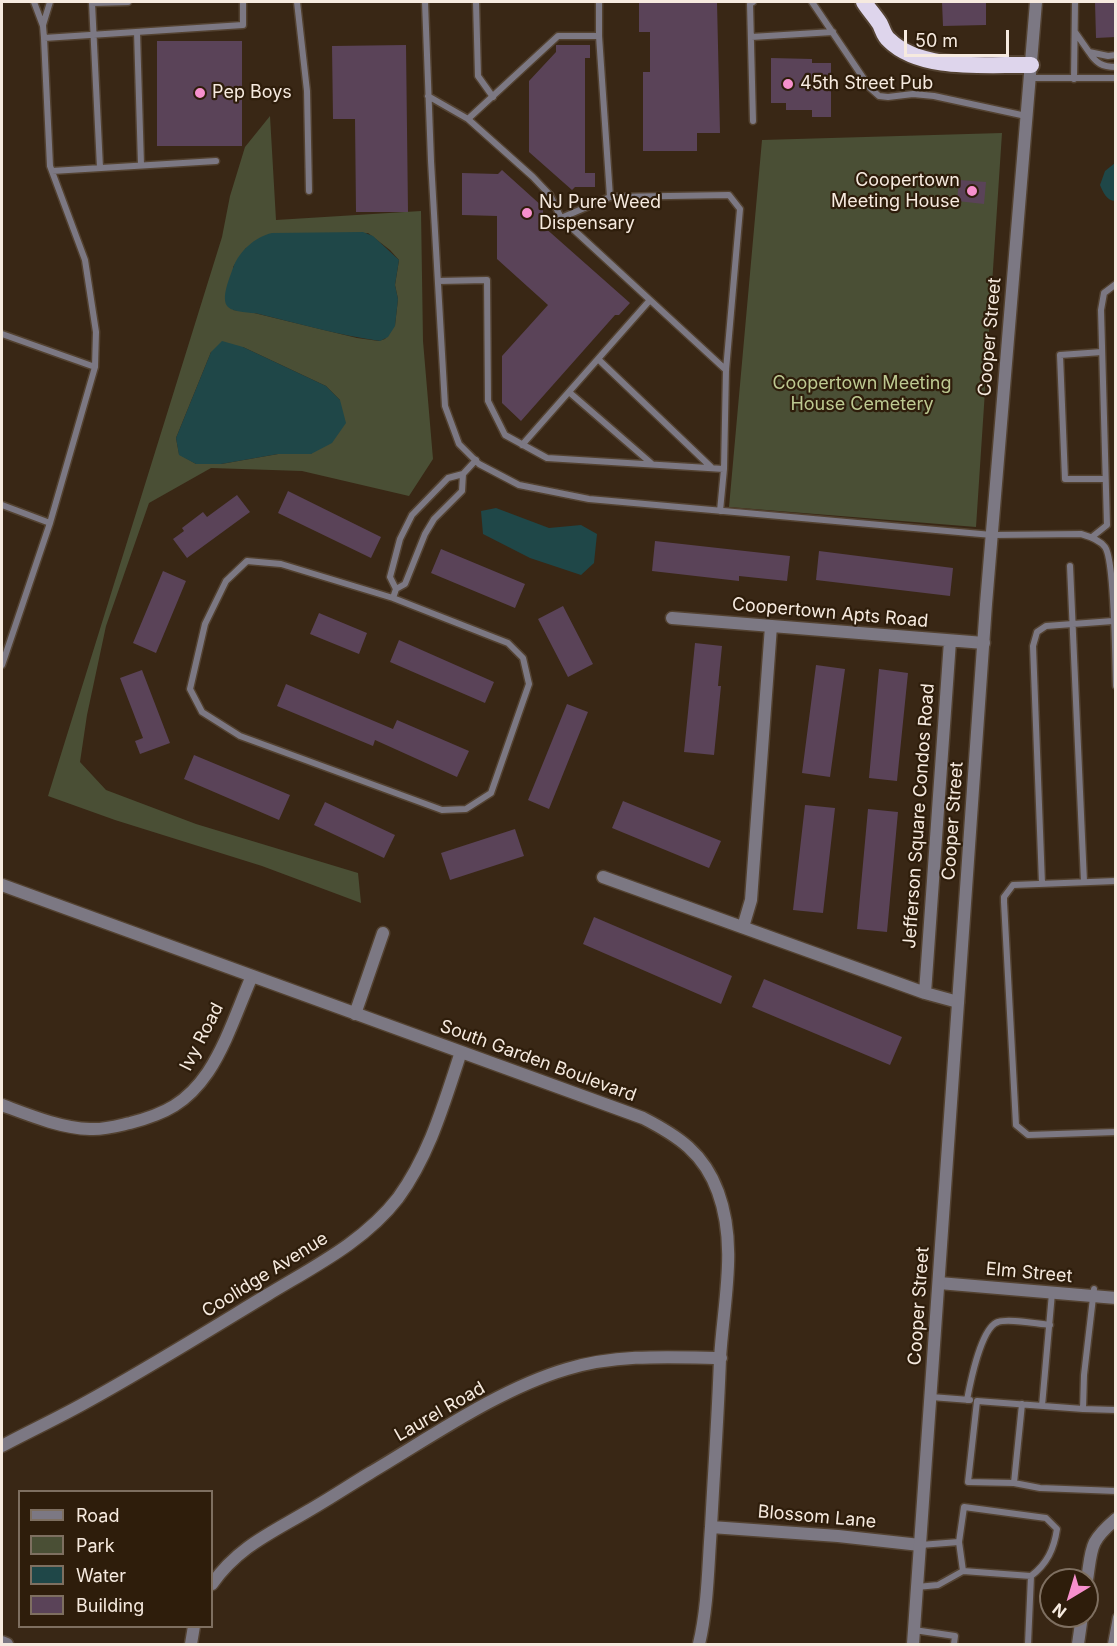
<!DOCTYPE html>
<style>
body{margin:0}
#map{position:relative;width:1117px;height:1646px;overflow:hidden;background:#392715;font-family:Inter,sans-serif}
canvas{display:block}
.frame{position:absolute;inset:0;border:3px solid #f6eadf;pointer-events:none}
.legend{position:absolute;left:18px;top:1490px;width:195px;height:138px;box-sizing:border-box;background:#2e1d0b;border:2px solid #7e6f60;margin:0;padding:8px 10px;list-style:none;font-size:18px;color:#f6eadf}
.legend li{display:flex;align-items:center;gap:12px;height:30px}
.legend b{width:30px;border:2px solid #7e6f60}
.north{position:absolute;left:1039px;top:1568px;width:60px;height:60px;box-sizing:border-box;background:#2e1d0b;border:2px solid #7e6f60;border-radius:50%;rotate:218deg;font-size:16px;font-weight:700;line-height:24px;text-align:center;color:#f6eadf}
.north::after{content:'';display:block;margin:auto;width:21px;height:27px;background:#f790cd;clip-path:polygon(50% 0,100% 100%,50% 72%,0 100%)}
.scale{position:absolute;left:904px;top:30px;width:105px;height:27px;box-sizing:border-box;border:3px solid #f6eadf;border-top:0;padding-left:8px;font-size:18px;line-height:21px;white-space:nowrap;color:#f6eadf;-webkit-text-stroke:4px #2e1d0b;paint-order:stroke}
</style>
<div id="map">
<canvas width="1117" height="1646"></canvas>
<div class="frame"></div>
<ul class="legend">
<li><b style="height:8px;background:#7c7883"></b>Road</li>
<li><b style="height:16px;background:#4a4f35"></b>Park</li>
<li><b style="height:16px;background:#1f4748"></b>Water</li>
<li><b style="height:16px;background:#5a4358"></b>Building</li>
</ul>
<div class="north">N</div>
<div class="scale">50 m</div>
</div>
<script>
const ctx = document.querySelector('canvas').getContext('2d');
ctx.lineJoin = 'round';
function paint(path, color) { ctx.fillStyle = color; ctx.fill(path, 'evenodd'); }
function trace(path, color, width, dash) { ctx.strokeStyle = color; ctx.lineWidth = width; ctx.lineCap = dash ? 'butt' : 'round'; ctx.setLineDash(dash || []); ctx.stroke(path); }
function drawText(font, color, halo, rows, align = 'center') {
  ctx.font = font + ' Inter,sans-serif'; ctx.lineWidth = 4.5; ctx.setLineDash([]); ctx.textBaseline = 'middle'; ctx.strokeStyle = halo; ctx.fillStyle = color; for (const [text, x, y, turn = 0] of rows) {
    ctx.save(); ctx.translate(x, y); ctx.rotate((+turn || 0) * Math.PI / 180); ctx.textAlign = isNaN(turn) ? turn : align; if (halo) ctx.strokeText(text, 0, 0); ctx.fillText(text, 0, 0); ctx.restore();
  }
}
const green = new Path2D(`
 M 270,116 L 276,220 L 421,211 L 423,341 L 433,459 L 409,496 L 302,471 L 211,468 L 149,503 L 106,626 L 87,715 L 80,762 L 106,790 L 196,824 L 358,873 L 361,903 L 262,866 L 115,820 L 48,796 L 222,237 L 230,196 L 245,147 ZM 368,233 L 390,250 L 399,260 L 395,285 L 398,299 L 395,325 L 385,339 L 379,341 L 357,338 L 250,312 L 233,310 L 233,267 L 246,248 ZM 243,347 L 326,386 L 340,400 L 311,454 L 278,454 L 221,464 L 196,464 L 179,454 L 176,438 L 211,352 Z
 M 1002,133 L 976,527 L 729,507 L 762,140 Z`);
const water = new Path2D(`
 M 1115,163 L 1115,201 C 1107,201 1103,192 1100,185 L 1105,171 Z
 M 363,232 L 373,236 L 399,260 L 395,285 L 398,299 L 395,326 L 388,337 L 380,341 C 339,335 299,324 259,314 C 251,312 234,313 228,307 C 220,299 230,277 233,268 C 239,251 255,237 272,233 Z
 M 222,341 L 243,347 L 326,386 L 340,400 L 346,423 L 332,443 L 311,454 L 278,454 L 221,464 L 196,464 L 179,455 L 176,438 L 211,352 Z
 M 496,508 L 549,528 L 581,525 L 597,534 L 594,563 L 581,575 L 530,558 L 483,534 L 481,511 Z`);
const building = new Path2D(`
 M 639,2 L 717,2 L 720,133 L 697,133 L 697,151 L 643,151 L 643,72 L 650,72 L 650,32 L 639,32 Z
 M 942,2 L 986,2 L 986,25 L 943,26 Z
 M 1095,2 L 1116,2 L 1116,37 L 1096,38 Z
 M 157,41 L 242,41 L 242,146 L 157,146 Z
 M 406,45 L 408,212 L 356,212 L 355,119 L 333,119 L 332,46 Z
 M 556,45 L 590,45 L 590,58 L 585,58 L 585,173 L 595,173 L 595,187 L 575,187 L 572,190 L 529,152 L 529,81 L 556,52 Z
 M 771,58 L 812,59 L 812,63 L 831,63 L 831,117 L 812,117 L 812,110 L 786,110 L 786,103 L 771,103 Z
 M 502,170 L 543,207 L 543,226 L 630,303 L 619,315 L 615,315 L 521,421 L 502,403 L 502,356 L 548,305 L 497,259 L 497,216 L 462,215 L 462,173 L 498,174 Z
 M 959,180 L 986,182 L 984,204 L 957,201 Z
 M 288,491 L 381,537 L 371,558 L 278,513 Z
 M 237,495 L 250,512 L 187,558 L 173,539 L 184,531 L 182,528 L 203,512 L 207,517 Z
 M 655,541 L 790,556 L 787,581 L 739,576 L 739,581 L 652,571 Z
 M 441,549 L 525,584 L 515,608 L 431,573 Z
 M 819,551 L 953,568 L 950,596 L 816,580 Z
 M 163,571 L 186,581 L 156,653 L 133,643 Z
 M 563,606 L 593,664 L 568,677 L 538,619 Z
 M 319,613 L 367,633 L 359,654 L 310,634 Z
 M 399,640 L 494,682 L 485,703 L 390,662 Z
 M 695,643 L 722,646 L 718,686 L 721,686 L 714,755 L 684,752 Z
 M 816,665 L 845,669 L 830,777 L 802,773 Z
 M 879,669 L 908,673 L 897,781 L 869,778 Z
 M 142,670 L 170,743 L 140,754 L 135,741 L 143,738 L 120,678 Z
 M 286,684 L 393,729 L 397,720 L 469,751 L 457,777 L 375,740 L 373,746 L 277,706 Z
 M 567,704 L 588,712 L 549,809 L 528,800 Z
 M 194,755 L 290,795 L 279,820 L 184,779 Z
 M 623,801 L 721,841 L 709,868 L 612,828 Z
 M 325,802 L 395,835 L 384,858 L 314,825 Z
 M 805,805 L 835,808 L 823,913 L 793,910 Z
 M 868,809 L 898,812 L 887,932 L 857,929 Z
 M 515,829 L 524,856 L 450,880 L 441,853 Z
 M 594,917 L 732,976 L 721,1004 L 583,944 Z
 M 764,979 L 902,1037 L 890,1065 L 752,1007 Z`);
const service = new Path2D(`
 M 34,2 L 43,26 L 44,38 L 243,25 L 243,2
 M 297,2 L 307,91 L 309,191
 M 425,2 L 431,161 L 445,406 L 459,444 L 479,464 L 519,485 L 589,499 L 992,535 L 1081,534 C 1088,536 1100,540 1105,547 C 1115,561 1115,662 1116,686
 M 476,2 L 478,76 L 493,97
 M 753,2 L 750,4 L 753,121
 M 812,2 L 870,88 L 879,96 L 888,97 L 913,94 L 934,96 L 1026,116
 M 43,25 L 50,2
 M 137,32 L 141,165
 M 1075,32 L 1089,52 L 1108,56 L 1116,55
 M 599,36 L 599,2
 M 751,37 L 833,32
 M 1089,52 C 1096,63 1102,67 1116,67
 M 1030,78 L 1116,78
 M 1074,79 L 1075,2
 M 428,96 L 468,119 L 533,177 L 550,195 L 561,218 L 726,370
 M 468,119 L 558,36 L 599,36 L 610,197 L 729,195 L 740,209 L 726,370 L 724,469 L 720,511
 M 100,168 L 92,3 L 128,2
 M 52,171 L 216,161
 M 561,218 L 610,197
 M 438,281 L 487,280 L 488,401 L 505,435 L 547,458 L 724,469
 M 2,334 L 95,367
 M 1102,352 L 1060,355 L 1065,479 L 1105,479
 M 598,359 L 711,467
 M 569,392 L 652,464
 M 522,445 L 650,300
 M 2,505 L 50,523 L 95,367 L 96,332 L 85,260 L 50,166 L 44,38
 M 1092,537 L 1107,525 L 1101,310 L 1104,293 L 1116,284
 M 1070,566 L 1084,882
 M 396,589 L 390,577 L 400,539 L 412,515 L 448,478 L 463,474
 M 393,598 L 508,643 L 523,658 L 529,684 L 491,793 L 466,809 L 442,810 L 240,736 L 202,712 L 190,689 L 205,624 L 226,581 L 247,561 L 281,564 L 393,598 L 396,589 L 405,584 L 425,534 L 434,519 L 462,491 L 463,474 L 476,460
 M 2,665 L 50,523
 M 1116,881 L 1013,885 L 1004,897 L 1004,902 L 1016,1125 L 1028,1135 L 1116,1132
 M 1042,884 L 1033,646 L 1037,632 L 1046,626 L 1113,621
 M 931,1397 L 970,1400
 M 967,1400 C 970,1384 981,1327 998,1322 C 1009,1318 1037,1324 1050,1325
 M 1022,1404 L 1014,1483 L 968,1482 L 977,1401 L 1083,1409 L 1084,1375 L 1094,1289
 M 1042,1406 L 1052,1293
 M 1083,1409 L 1116,1410
 M 1014,1483 L 1040,1488 L 1116,1491
 M 920,1545 L 959,1542
 M 917,1587 L 938,1585 L 963,1571
 M 914,1630 L 955,1636 L 954,1644
 M 1028,1644 L 1031,1576 L 963,1571 L 959,1542 L 964,1507 L 1046,1518 L 1057,1529 C 1054,1549 1047,1564 1031,1576
 M 1111,1644 L 1116,1617`);
const minor = new Path2D(`
 M 672,618 L 984,643
 M 603,877 L 925,993 L 958,1002
 M 2,885 L 643,1118 C 678,1136 704,1153 718,1192 C 738,1246 723,1304 720,1359 C 718,1415 714,1471 711,1527 C 708,1566 708,1606 699,1644
 M 743,927 L 751,900 L 771,626
 M 925,993 L 950,641
 M 355,1014 L 383,933
 M 2,1105 C 29,1115 60,1128 90,1129 C 104,1130 117,1126 130,1123 C 165,1114 187,1103 208,1072 C 227,1043 238,1008 252,976
 M 939,1283 L 1116,1298
 M 2,1446 C 28,1432 56,1419 83,1404 C 145,1370 206,1332 267,1295 C 313,1267 364,1242 398,1198 C 430,1154 444,1103 461,1052
 M 711,1527 L 838,1536 L 920,1545
 M 1087,1580 C 1092,1547 1089,1542 1116,1519
 M 212,1584 C 238,1547 271,1533 308,1511 C 329,1499 350,1485 370,1473 C 431,1437 499,1389 567,1369 C 617,1354 669,1357 721,1358
 M 2,1642 L 7,1644
 M 191,1644 L 194,1626
 M 1078,1644 L 1082,1616`);
const tertiary = new Path2D(`
 M 913,1644 L 986,604 L 1036,2`);
const trunk = new Path2D(`
 M 864,2 C 869,10 875,16 880,24 C 883,30 884,36 889,40 C 921,72 988,64 1031,65`);
const markers = [
 [788,84,6,"#f790cd"],
 [200,93,6,"#f790cd"],
 [972,191,6,"#f790cd"],
 [527,213,6,"#f790cd"]
];
const poiNames = [
 ["45th Street Pub",800,84],
 ["Pep Boys",212,93],
 ["Coopertown",960,181,"right"],
 ["Meeting House",960,202,"right"],
 ["NJ Pure Weed",539,203],
 ["Dispensary",539,224]
];
const streetNames = [
 ["Cooper Street",990,337,-85],
 ["Coopertown Apts Road",830,613,5],
 ["Jefferson Square Condos Road",919,816,-86],
 ["Cooper Street",953,821,-86],
 ["Ivy Road",202,1037,-63],
 ["South Garden Boulevard",538,1061,20],
 ["Elm Street",1029,1273,5],
 ["Coolidge Avenue",265,1275,-32],
 ["Cooper Street",919,1306,-86],
 ["Laurel Road",440,1412,-30],
 ["Blossom Lane",817,1517,5]
];
const parkNames = [
 ["Coopertown Meeting",862,384],
 ["House Cemetery",862,405]
];
paint(green, '#4a4f35');
paint(water, '#1f4748');
paint(building, '#5a4358');
trace(service, '#534231', 9);
trace(minor, '#534231', 15);
trace(tertiary, '#534231', 15);
trace(trunk, '#534231', 20);
trace(service, '#7c7883', 6);
trace(minor, '#7c7883', 12);
trace(tertiary, '#7c7883', 12);
trace(trunk, '#ded5ec', 16);
for (const [x, y, r, color] of markers) { const dot = new Path2D(); dot.arc(x, y, r, 0, 2 * Math.PI); ctx.fillStyle = color; ctx.fill(dot); trace(dot, '#2e1d0b', 2); }
drawText('18px', '#f6eadf', '#2e1d0b', poiNames, 'left');
drawText('18px', '#f6eadf', '#2e1d0b', streetNames);
drawText('18px', '#bdc991', '#2e1d0b', parkNames);
</script>
